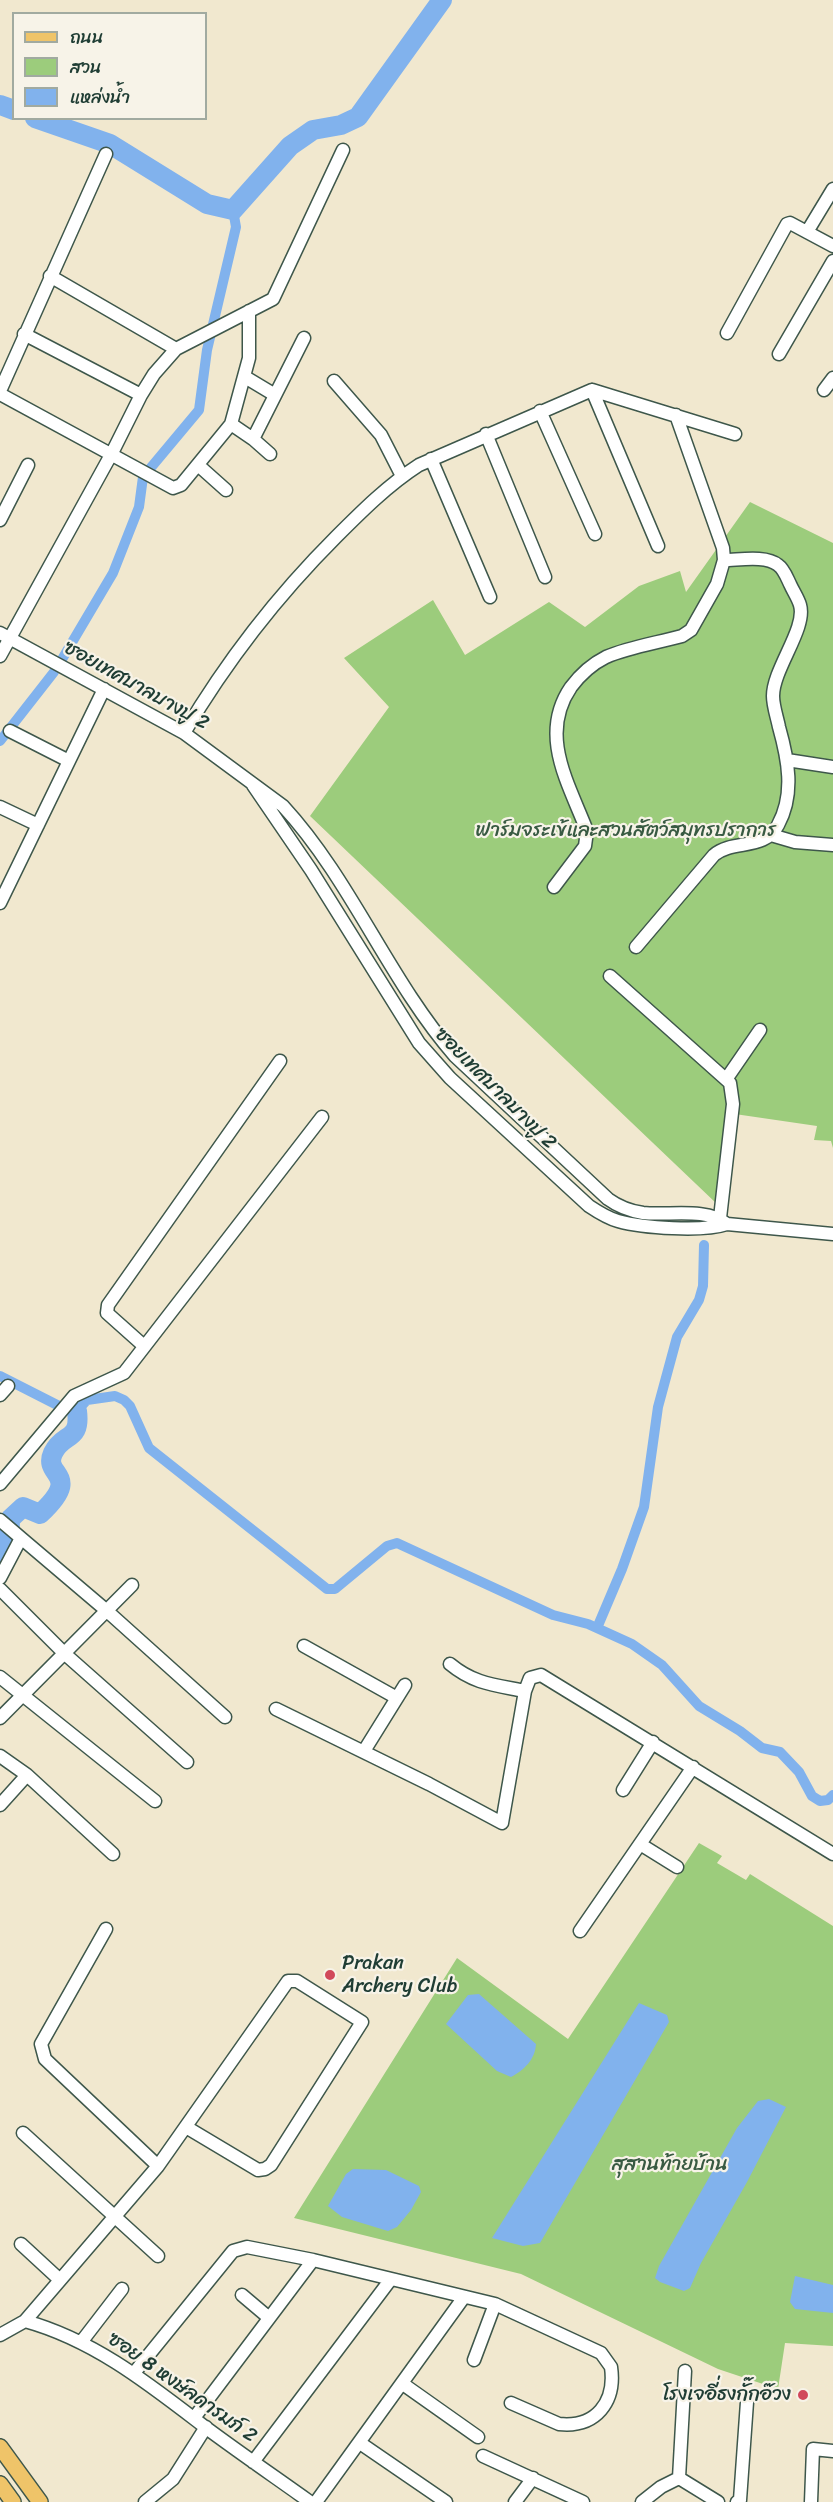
<!DOCTYPE html>
<meta charset="utf-8">
<style>
body{margin:0}
#map{position:relative;width:833px;height:2502px;overflow:hidden;background:#f1e8cf;font-family:Sriracha,"Playpen Sans Thai",sans-serif}
canvas{display:block}
.legend{position:absolute;left:12px;top:12px;width:195px;height:108px;box-sizing:border-box;background:#f7f3e8;border:2px solid #a1aaa0;margin:0;padding:8px 10px;list-style:none;font-size:18px;color:#1f3d34}
.legend li{display:flex;align-items:center;gap:12px;height:30px}
.legend b{width:30px;border:2px solid #a1aaa0}
</style>
<div id="map">
<canvas width="833" height="2502"></canvas>
<ul class="legend">
<li><b style="height:8px;background:#efc469"></b>ถนน</li>
<li><b style="height:16px;background:#9ccc7c"></b>สวน</li>
<li><b style="height:16px;background:#81b2ed"></b>แหล่งน้ำ</li>
</ul>
</div>
<script>
const ctx = document.querySelector('canvas').getContext('2d');
ctx.lineJoin = 'round';
function paint(path, color) { ctx.fillStyle = color; ctx.fill(path, 'evenodd'); }
function trace(path, color, width, dash) { ctx.strokeStyle = color; ctx.lineWidth = width; ctx.lineCap = dash ? 'butt' : 'round'; ctx.setLineDash(dash || []); ctx.stroke(path); }
function drawText(font, color, halo, rows, align = 'center') {
  ctx.font = font + ' Sriracha,"Playpen Sans Thai",sans-serif'; ctx.lineWidth = 4.5; ctx.setLineDash([]); ctx.textBaseline = 'middle'; ctx.strokeStyle = halo; ctx.fillStyle = color; for (const [text, x, y, turn = 0] of rows) {
    ctx.save(); ctx.translate(x, y); ctx.rotate((+turn || 0) * Math.PI / 180); ctx.textAlign = isNaN(turn) ? turn : align; if (halo) ctx.strokeText(text, 0, 0); ctx.fillText(text, 0, 0); ctx.restore();
  }
}
const green = new Path2D(`
 M 750,502 L 833,543 L 833,1148 L 831,1141 L 814,1140 L 817,1126 L 728,1113 L 717,1204 L 310,816 L 389,707 L 344,658 L 433,600 L 465,655 L 549,602 L 585,627 L 639,586 L 680,571 L 686,592 Z
 M 699,1843 L 722,1856 L 717,1863 L 746,1880 L 750,1874 L 833,1926 L 833,2346 L 785,2343 L 778,2389 L 718,2369 L 521,2274 L 294,2218 L 457,1958 L 568,2039 Z`);
const water = new Path2D(`
 M 479,1994 L 536,2044 C 535,2060 524,2070 511,2077 L 497,2071 L 446,2024 L 468,1995 Z
 M 639,2003 L 667,2015 L 669,2022 L 540,2243 L 523,2246 L 492,2238 Z
 M 769,2099 L 786,2107 L 747,2182 L 701,2263 L 690,2288 L 684,2291 L 660,2282 L 655,2278 L 659,2266 L 737,2128 L 758,2101 Z
 M 353,2169 L 386,2170 L 419,2186 L 421,2192 L 411,2210 L 397,2227 L 388,2231 L 342,2217 L 328,2206 L 346,2174 Z
 M 795,2276 L 833,2285 L 833,2313 L 795,2309 L 790,2302 Z`);
const canal = new Path2D(`
 M 61,661 L 113,573 L 139,507 L 143,477 L 199,410 L 207,350 L 236,227 L 233,210
 M 0,741 L 54,672
 M 0,1376 L 67,1410 L 77,1411 L 87,1400 L 115,1396 L 124,1400 L 130,1406 L 149,1448 L 327,1589 L 335,1589 L 387,1546 L 397,1543 L 553,1615 L 588,1624 L 632,1644 L 662,1665 L 699,1706 L 740,1731 L 762,1748 L 780,1752 L 799,1772 L 812,1796 L 820,1801 L 828,1800 L 833,1795
 M 597,1628 L 622,1569 L 644,1507 L 658,1407 L 677,1337 L 699,1300 L 703,1286 L 704,1245`);
const river = new Path2D(`
 M 0,105 L 14,110
 M 35,118 L 110,144 L 207,204 L 233,210 L 290,146 L 313,130 L 341,125 L 358,117 L 442,0
 M 0,1570 L 9,1552 L 10,1519 L 23,1507 L 40,1514 C 84,1473 42,1477 53,1453 C 63,1432 81,1442 77,1411`);
const minor = new Path2D(`
 M 807,232 L 833,189
 M 50,276 L 176,349
 M 249,311 L 249,358 L 231,424 L 253,439 L 304,338
 M 727,333 L 787,224 L 790,223 L 833,246
 M 24,334 L 141,395
 M 779,354 L 833,261
 M 245,377 L 275,395
 M 334,381 L 381,435 L 402,476
 M 592,390 L 658,546
 M 824,390 L 833,378
 M 0,391 L 106,154
 M 0,394 L 173,488 L 181,485 L 231,424
 M 540,411 L 595,534
 M 486,434 L 545,577
 M 253,439 L 270,454
 M 431,459 L 490,597
 M 198,465 L 226,490
 M 0,520 L 28,465
 M 0,633 L 184,733 L 283,806 C 352,881 388,979 455,1056 L 608,1199 C 619,1207 630,1211 643,1213 C 668,1216 706,1207 727,1224
 M 0,656 L 112,453 L 141,395 L 154,374 L 176,349 L 273,299 L 343,150
 M 10,731 L 69,761
 M 184,733 C 226,662 277,596 336,537 C 362,511 388,485 419,465 L 592,390 L 735,434
 M 787,760 L 833,767
 M 253,785 L 311,870 L 419,1043 L 450,1078 L 589,1206 C 598,1212 607,1218 618,1221 C 643,1228 703,1232 727,1224 L 833,1234
 M 0,807 L 38,825
 M 771,835 L 795,842 L 833,845
 M 554,887 L 585,846 L 587,831 C 569,784 538,735 571,687 C 580,675 592,664 606,657 C 629,647 657,643 682,636 L 691,630 L 717,584 L 724,560 L 723,548 L 676,415
 M 0,903 L 104,689
 M 636,947 L 714,855 C 733,839 765,851 778,825 C 795,794 788,759 779,727 C 777,717 773,706 773,696 C 773,669 807,628 800,605 C 798,598 793,591 790,584 C 787,578 784,569 778,565 C 766,555 739,560 724,560
 M 610,976 L 730,1083 L 733,1104 L 720,1218
 M 727,1078 L 760,1030
 M 144,1346 L 107,1313 L 108,1305 L 280,1061
 M 0,1395 L 8,1386
 M 0,1484 L 74,1396 L 124,1373 L 322,1117
 M 0,1520 L 21,1538 L 0,1578
 M 21,1538 L 107,1611 L 225,1717
 M 0,1589 L 65,1654 L 187,1762
 M 304,1646 L 397,1698
 M 450,1664 C 474,1684 495,1685 525,1691
 M 0,1677 L 155,1801
 M 276,1709 L 429,1784 L 502,1823 L 525,1691 L 530,1678 L 541,1675 L 833,1854
 M 0,1718 L 132,1585
 M 364,1751 L 405,1685
 M 0,1756 L 27,1775
 M 623,1790 L 653,1742
 M 0,1805 L 27,1775 L 113,1854
 M 640,1844 L 677,1867
 M 106,1929 L 41,2044 L 45,2059 L 158,2166
 M 580,1931 L 693,1767
 M 23,2133 L 158,2256
 M 21,2244 L 60,2280
 M 242,2295 L 268,2317
 M 25,2321 C 94,2340 149,2384 205,2427 C 240,2453 275,2477 310,2502
 M 0,2335 L 25,2321 L 158,2166 L 288,1981 L 297,1981 L 362,2022 L 271,2165 L 265,2169 L 258,2170 L 186,2127
 M 82,2341 L 122,2289
 M 474,2360 L 495,2304
 M 134,2373 L 233,2251 L 247,2247 L 313,2260 L 495,2304 L 601,2353 L 611,2367 C 616,2402 596,2428 559,2424 L 511,2403
 M 403,2384 L 478,2437
 M 194,2418 L 313,2260
 M 360,2443 L 446,2502
 M 483,2456 L 583,2502
 M 253,2462 L 391,2279
 M 679,2478 L 718,2502
 M 145,2502 L 173,2479 L 206,2427
 M 316,2502 L 464,2297
 M 515,2502 L 533,2478
 M 642,2502 L 661,2487 L 679,2478 L 685,2371
 M 737,2502 L 740,2500 L 747,2402
 M 811,2502 L 813,2449 L 833,2451`);
const major = new Path2D(`
 M 0,2447 L 40,2502
 M 0,2484 L 13,2502`);
const markers = [
 [330,1975,6,"#d1495b"],
 [803,2395,6,"#d1495b"]
];
const streetNames = [
 ["ซอยเทศบาลบางปู 2",136,686,29],
 ["ซอยเทศบาลบางปู 2",495,1089,45],
 ["ซอย 8 หงษ์ลดารมภ์ 2",182,2388,35]
];
const parkNames = [
 ["ฟาร์มจระเข้และสวนสัตว์สมุทรปราการ",626,831],
 ["สุสานท้ายบ้าน",670,2165]
];
const poiNames = [
 ["Prakan",342,1964],
 ["Archery Club",342,1987],
 ["โรงเจอี่ธงกั๊กอ๊วง",791,2395,"right"]
];
paint(green, '#9ccc7c');
paint(water, '#81b2ed');
trace(canal, '#81b2ed', 10);
trace(river, '#81b2ed', 20);
trace(minor, '#3e574b', 15);
trace(major, '#3e574b', 18);
trace(minor, '#fff', 12);
trace(major, '#efc469', 15);
for (const [x, y, r, color] of markers) { const dot = new Path2D(); dot.arc(x, y, r, 0, 2 * Math.PI); ctx.fillStyle = color; ctx.fill(dot); trace(dot, '#f7f3e8', 2); }
drawText('20px', '#1f3d34', '#f7f3e8', streetNames);
drawText('20px', '#385a42', '#f7f3e8', parkNames);
drawText('20px', '#1f3d34', '#f7f3e8', poiNames, 'left');
</script>
